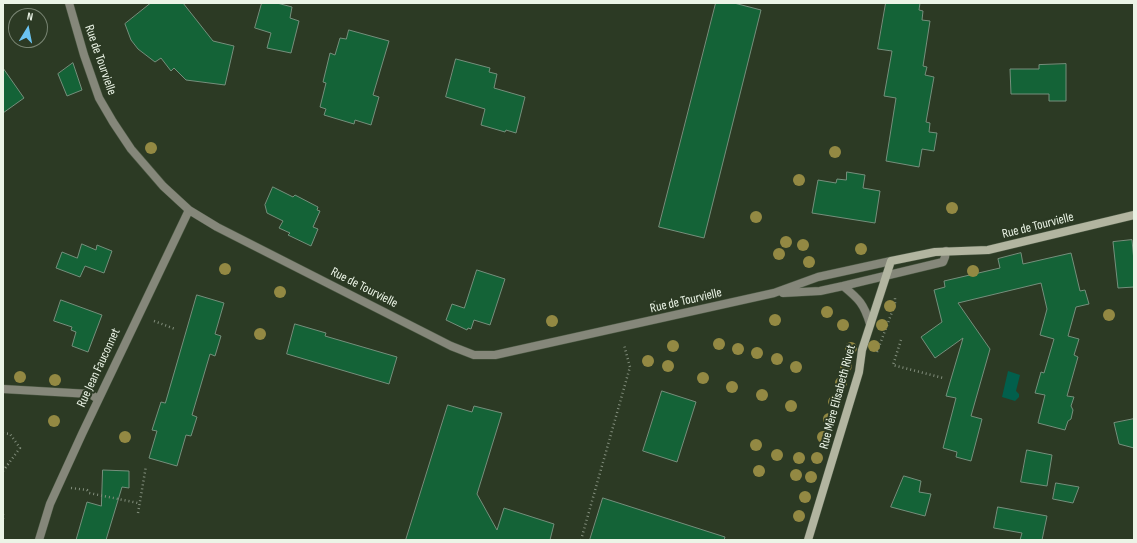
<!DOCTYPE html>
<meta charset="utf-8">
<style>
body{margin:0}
#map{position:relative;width:1137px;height:543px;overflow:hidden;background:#2c3a24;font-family:"Sofia Sans Condensed",sans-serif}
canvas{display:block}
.frame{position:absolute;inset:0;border:4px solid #ebf4e6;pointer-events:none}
.north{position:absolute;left:8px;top:8px;width:40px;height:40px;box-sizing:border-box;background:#2c3a24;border:1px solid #788472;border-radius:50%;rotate:10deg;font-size:11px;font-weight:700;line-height:16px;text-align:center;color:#ebf4e6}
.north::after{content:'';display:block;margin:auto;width:14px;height:18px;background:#6ac3f1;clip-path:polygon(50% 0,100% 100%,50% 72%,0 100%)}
</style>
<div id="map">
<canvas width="1137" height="543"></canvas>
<div class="frame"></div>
<div class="north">N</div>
</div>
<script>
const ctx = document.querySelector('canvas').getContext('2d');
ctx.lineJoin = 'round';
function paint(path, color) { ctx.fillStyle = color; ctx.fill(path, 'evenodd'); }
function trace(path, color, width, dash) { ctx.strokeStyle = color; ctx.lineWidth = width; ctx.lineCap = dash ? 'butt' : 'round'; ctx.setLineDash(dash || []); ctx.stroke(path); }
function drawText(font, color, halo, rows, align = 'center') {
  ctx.font = font + ' "Sofia Sans Condensed",sans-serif'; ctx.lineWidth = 4; ctx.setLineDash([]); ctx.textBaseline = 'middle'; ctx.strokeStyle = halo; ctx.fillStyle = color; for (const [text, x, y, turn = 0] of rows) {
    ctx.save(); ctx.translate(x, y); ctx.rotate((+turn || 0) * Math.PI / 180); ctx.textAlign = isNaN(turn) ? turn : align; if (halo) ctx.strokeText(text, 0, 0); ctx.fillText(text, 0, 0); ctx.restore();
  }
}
const water = new Path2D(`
 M 1008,371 L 1020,375 L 1016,391 L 1019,394 L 1019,397 L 1015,401 L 1002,397 Z`);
const building = new Path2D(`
 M 151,3 L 183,3 L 213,41 L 234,46 L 225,85 L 186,80 L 174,68 L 171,71 L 161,58 L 155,62 L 138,49 L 131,40 L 125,24 Z
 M 262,3 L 277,3 L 292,7 L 290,18 L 299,21 L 291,53 L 267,48 L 271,33 L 255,28 Z
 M 716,3 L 734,3 L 761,10 L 704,238 L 659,227 Z
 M 886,3 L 920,3 L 919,10 L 923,11 L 922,20 L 930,21 L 923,66 L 927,67 L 925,75 L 934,77 L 926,122 L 930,123 L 929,132 L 937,133 L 934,151 L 922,149 L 919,167 L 886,161 L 896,98 L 884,96 L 892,51 L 878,49 Z
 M 349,30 L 389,41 L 373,95 L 379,97 L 371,125 L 355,120 L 354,124 L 324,115 L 326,109 L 320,107 L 326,83 L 323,82 L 330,53 L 335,55 L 340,38 L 346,39 Z
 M 456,59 L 490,68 L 489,72 L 497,74 L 494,88 L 525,97 L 516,133 L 506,130 L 505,132 L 481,125 L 485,109 L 446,97 Z
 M 73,63 L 82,90 L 67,96 L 58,74 Z
 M 1066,64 L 1066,101 L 1049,101 L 1049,94 L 1011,94 L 1010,69 L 1039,69 L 1039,65 Z
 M 3,68 L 24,98 L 3,113 Z
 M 847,172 L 865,175 L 863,188 L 880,191 L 875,223 L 812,213 L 818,180 L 836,183 L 837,179 L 846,180 Z
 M 273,187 L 293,197 L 295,195 L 318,207 L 317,210 L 320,211 L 313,227 L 318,229 L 311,246 L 288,235 L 290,233 L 279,228 L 283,221 L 267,213 L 265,205 Z
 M 1132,240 L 1134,261 L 1134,287 L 1118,288 L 1113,242 Z
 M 82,244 L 96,250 L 97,245 L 112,251 L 104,273 L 85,266 L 80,277 L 56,268 L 62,252 L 77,258 Z
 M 1021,253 L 1023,264 L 1071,253 L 1080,291 L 1085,290 L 1089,304 L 1076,307 L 1068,336 L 1079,339 L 1074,355 L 1078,357 L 1067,396 L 1074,397 L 1071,406 L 1073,410 L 1071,419 L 1068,421 L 1065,430 L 1038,423 L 1045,395 L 1035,393 L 1041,372 L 1044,373 L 1054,339 L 1040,335 L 1047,309 L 1041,283 L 958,303 L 990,349 L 971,416 L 982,419 L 971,461 L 956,457 L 957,452 L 943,448 L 956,398 L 946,396 L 963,338 L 935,358 L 921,337 L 942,322 L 934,290 L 945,287 L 944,281 L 1000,268 L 998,259 Z
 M 477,270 L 505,279 L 490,325 L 474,320 L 471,329 L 468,328 L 467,330 L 446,320 L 452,304 L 464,308 Z
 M 197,295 L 224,303 L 215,334 L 221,336 L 215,356 L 210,354 L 192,415 L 197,417 L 191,436 L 186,435 L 177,466 L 149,458 L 157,431 L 152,430 L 161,402 L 165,403 Z
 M 61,300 L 102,315 L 88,352 L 72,346 L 76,332 L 71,330 L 72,327 L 54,321 Z
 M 295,324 L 326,333 L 325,336 L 397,357 L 389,384 L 287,354 Z
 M 662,391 L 696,402 L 677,462 L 643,451 Z
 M 448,405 L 472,412 L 474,406 L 502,413 L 477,494 L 497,530 L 504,508 L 554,524 L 550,540 L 406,540 Z
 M 1134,419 L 1134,448 L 1119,444 L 1114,423 Z
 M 1027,450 L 1052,455 L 1047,486 L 1021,482 Z
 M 103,470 L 129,471 L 129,488 L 122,487 L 106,540 L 76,540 L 87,502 L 101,506 Z
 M 904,476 L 921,481 L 919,492 L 931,494 L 925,516 L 891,507 Z
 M 1056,483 L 1079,487 L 1073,503 L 1053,499 Z
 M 603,498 L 725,537 L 724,540 L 590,540 Z
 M 998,507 L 1047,516 L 1042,540 L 1020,540 L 1022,533 L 994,528 Z`);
const path = new Path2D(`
 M 654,301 L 655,303
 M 154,321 L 175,329
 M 901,340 L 893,365 L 943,378
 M 877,352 L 895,304 L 895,297
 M 3,433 L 10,434 L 20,448 L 3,471
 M 71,488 L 87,490 L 89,493 L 138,503
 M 138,513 L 146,466
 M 3,514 L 3,522
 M 581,540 L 630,367 L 624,345`);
const street = new Path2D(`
 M 69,3 L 84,55 L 99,98 L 113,122 L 131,149 L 163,186 L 189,210 L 217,227 L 451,346 L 474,355 L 495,355 L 774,293 L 818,277 L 891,261
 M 843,286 L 943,262 L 945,257 L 946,251
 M 783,293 L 820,291 L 843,286 C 859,299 864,304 870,324
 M 3,389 L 90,394 L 98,399
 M 39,540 L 50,504 L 82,434 L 189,210`);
const secondary = new Path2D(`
 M 808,540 L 859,372 L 862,350 L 891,261 L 935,252 L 988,250 L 1134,215`);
const trees = [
 [151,148],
 [835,152],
 [799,180],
 [952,208],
 [756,217],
 [786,242],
 [803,245],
 [861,249],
 [779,254],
 [809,262],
 [225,269],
 [973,271],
 [280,292],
 [890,306],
 [827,312],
 [1109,315],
 [775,320],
 [552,321],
 [843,325],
 [882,325],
 [260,334],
 [719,344],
 [673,346],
 [874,346],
 [851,348],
 [738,349],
 [757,353],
 [777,359],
 [648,361],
 [668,366],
 [846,366],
 [796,367],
 [20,377],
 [703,378],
 [55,380],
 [841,383],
 [732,387],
 [762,395],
 [834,402],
 [791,406],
 [829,419],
 [54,421],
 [125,437],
 [823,437],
 [756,445],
 [777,455],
 [799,458],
 [817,458],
 [759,471],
 [796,475],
 [811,477],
 [805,497],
 [799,516]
];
const streetNames = [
 ["Rue de Tourvielle",100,60,71],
 ["Rue de Tourvielle",1038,226,-14],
 ["Rue de Tourvielle",364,288,27],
 ["Rue de Tourvielle",686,301,-13],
 ["Rue Jean Fauconnet",99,368,-65],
 ["Rue Mère Elisabeth Rivet",838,397,-75]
];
paint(water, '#025f4c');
paint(building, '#146337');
trace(building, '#758f7c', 1);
trace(street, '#4b5843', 9);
trace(secondary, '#4b5843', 9);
trace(path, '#828e7c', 2.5, [1, 3]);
trace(street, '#85877a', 8);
trace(secondary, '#b2b5a0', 8);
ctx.fillStyle = '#938943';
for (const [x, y] of trees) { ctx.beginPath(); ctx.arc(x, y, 6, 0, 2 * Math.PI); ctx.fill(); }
drawText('13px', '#ebf4e6', '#2c3a24', streetNames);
</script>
